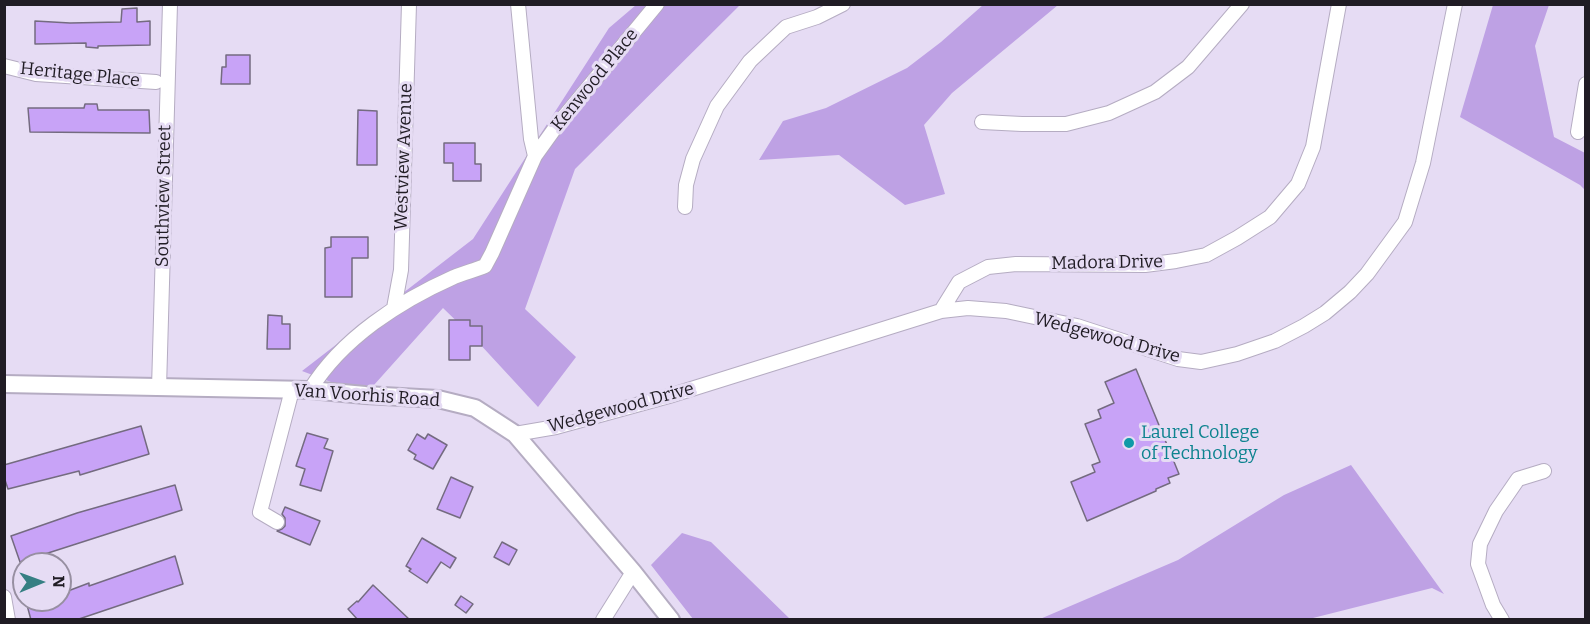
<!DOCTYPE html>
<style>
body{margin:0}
#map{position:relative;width:1590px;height:624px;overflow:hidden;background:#e6dcf4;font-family:Bitter,serif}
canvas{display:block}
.frame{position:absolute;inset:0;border:6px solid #201c24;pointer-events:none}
.north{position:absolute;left:12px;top:552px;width:60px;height:60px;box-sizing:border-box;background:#e6dcf4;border:2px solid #978fa1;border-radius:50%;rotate:89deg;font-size:16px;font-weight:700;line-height:24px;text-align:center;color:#201c24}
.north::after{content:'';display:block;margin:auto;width:21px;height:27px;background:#367f83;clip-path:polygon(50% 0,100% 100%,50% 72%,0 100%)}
</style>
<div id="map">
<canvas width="1590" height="624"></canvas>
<div class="frame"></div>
<div class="north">N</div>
</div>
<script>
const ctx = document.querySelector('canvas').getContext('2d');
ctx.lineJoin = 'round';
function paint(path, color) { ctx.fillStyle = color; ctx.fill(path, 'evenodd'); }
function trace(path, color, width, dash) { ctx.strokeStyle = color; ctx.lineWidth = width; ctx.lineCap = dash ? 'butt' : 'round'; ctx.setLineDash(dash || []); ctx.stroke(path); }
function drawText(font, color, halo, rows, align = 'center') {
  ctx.font = font + ' Bitter,serif'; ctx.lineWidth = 6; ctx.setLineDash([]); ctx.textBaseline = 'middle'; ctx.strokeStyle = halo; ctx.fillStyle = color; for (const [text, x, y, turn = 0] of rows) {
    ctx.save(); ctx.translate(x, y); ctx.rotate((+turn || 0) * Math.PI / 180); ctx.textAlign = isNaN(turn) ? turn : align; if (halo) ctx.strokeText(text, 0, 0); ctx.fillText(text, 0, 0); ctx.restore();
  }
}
const green = new Path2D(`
 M 636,5 L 740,5 L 575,169 L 525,309 L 576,357 L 538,407 L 477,341 L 443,308 L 365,395 L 302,371 L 473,239 L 609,28 Z
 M 983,5 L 1058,5 L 952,93 L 924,125 L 945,194 L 905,205 L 839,155 L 759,160 L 783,121 L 826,108 L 907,68 L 941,42 Z
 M 1493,5 L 1549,5 L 1535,46 L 1554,137 L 1585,153 L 1585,190 L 1580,185 L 1460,117 Z
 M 1351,465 L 1444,594 L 1432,588 L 1309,619 L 1040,619 L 1178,560 L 1284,495 Z
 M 682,533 L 711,542 L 790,619 L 693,619 L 651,565 Z`);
const building = new Path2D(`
 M 137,8 L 137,22 L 150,21 L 150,45 L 98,46 L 98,48 L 86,47 L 86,43 L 35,44 L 35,21 L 70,23 L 121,22 L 122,9 Z
 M 226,55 L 250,55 L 250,84 L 221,84 L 222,67 L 226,67 Z
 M 85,104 L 97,104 L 98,110 L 149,110 L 150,133 L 30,132 L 28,108 L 84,108 Z
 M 358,110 L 377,111 L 377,165 L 357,165 Z
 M 444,143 L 475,143 L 475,164 L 481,164 L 481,181 L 453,181 L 453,163 L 444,163 Z
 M 331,237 L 368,237 L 368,258 L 352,258 L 352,297 L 325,297 L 325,248 L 331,247 Z
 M 268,315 L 282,316 L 282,324 L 290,324 L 290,349 L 267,349 Z
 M 449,320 L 470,320 L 470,326 L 482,326 L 482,346 L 470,346 L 470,360 L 449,360 Z
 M 1136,369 L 1179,474 L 1168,478 L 1170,483 L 1156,489 L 1156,491 L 1087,521 L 1071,482 L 1095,472 L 1092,465 L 1100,462 L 1085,424 L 1101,418 L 1098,410 L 1114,403 L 1105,382 Z
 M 141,426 L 149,454 L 80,475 L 79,471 L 8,489 L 4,477 L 4,465 Z
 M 307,433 L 328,439 L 324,448 L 333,451 L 321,491 L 300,485 L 305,469 L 296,466 Z
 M 417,434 L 425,439 L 428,434 L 447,445 L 433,469 L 414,459 L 416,455 L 408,450 Z
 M 451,477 L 473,487 L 460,518 L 437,509 Z
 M 175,485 L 182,510 L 20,562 L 11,536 L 77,513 Z
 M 285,507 L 320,521 L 310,545 L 277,531 L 282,529 L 285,526 L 285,518 L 282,514 Z
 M 422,538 L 456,558 L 450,568 L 441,562 L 427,583 L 409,571 L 411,569 L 406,566 Z
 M 502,542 L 517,550 L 509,565 L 494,557 Z
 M 175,556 L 183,584 L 76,620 L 31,620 L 27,605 L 42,600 L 60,600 L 60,594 L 89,583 L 89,586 Z
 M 373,585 L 410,620 L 358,620 L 348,609 L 357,601 L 358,602 Z
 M 461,596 L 473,604 L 466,613 L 455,605 Z`);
const minor = new Path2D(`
 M 518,4 L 531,139 L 535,156
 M 4,66 L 36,74 L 156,82
 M 982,122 L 1022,124 L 1066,124 L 1109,113 L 1155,92 L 1188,67 L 1242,4
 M 1578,132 L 1586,84
 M 685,207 L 686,185 L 693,159 L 717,106 L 750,61 L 786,27 L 817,17 L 843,4
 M 394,308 L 401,270 L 409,4
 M 941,311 L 959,282 L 988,267 L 1016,264 L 1145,265 L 1176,261 L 1206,255 L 1237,238 L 1270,217 L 1298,184 L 1313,147 L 1339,4
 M 159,388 L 170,4
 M 310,390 C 342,338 400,301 454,277 C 464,273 475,270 485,266 L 492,253 L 535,156 L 558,124 L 657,4
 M 515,434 L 556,427 L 669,396 L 941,311 L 968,308 L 1006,311 L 1077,326 L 1178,359 L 1201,362 L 1237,354 L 1275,341 L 1304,326 L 1325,313 L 1350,292 L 1367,274 L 1405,222 L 1423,163 L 1455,4
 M 277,522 L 260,512 L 292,390
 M 4,597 L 8,620
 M 603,620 L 633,572
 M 1502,620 L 1493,605 L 1478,564 L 1480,544 L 1496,511 L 1518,479 L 1544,471`);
const tertiary = new Path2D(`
 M 4,384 L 310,390 L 365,395 L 438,399 L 475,408 L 515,434 L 633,572 L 671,620`);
const markers = [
 [1129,443,6,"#0f9aa8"]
];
const streetNames = [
 ["Heritage Place",80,75,6],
 ["Kenwood Place",595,80,-51],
 ["Westview Avenue",404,157,-88],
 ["Southview Street",164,196,-89],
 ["Madora Drive",1107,263,-1],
 ["Wedgewood Drive",1107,338,15],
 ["Van Voorhis Road",367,396,4],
 ["Wedgewood Drive",621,408,-15]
];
const cultureNames = [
 ["Laurel College",1141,433],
 ["of Technology",1141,454]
];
paint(green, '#bea1e4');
paint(building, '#c8a3f7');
trace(building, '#746b80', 1.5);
trace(minor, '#b5acc2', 16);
trace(tertiary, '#b5acc2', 20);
trace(minor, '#fff', 14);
trace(tertiary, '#fff', 16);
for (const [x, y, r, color] of markers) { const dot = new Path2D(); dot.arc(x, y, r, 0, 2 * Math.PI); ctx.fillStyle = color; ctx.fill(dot); trace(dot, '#e6dcf4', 2); }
drawText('18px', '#201c24', '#e6dcf4', streetNames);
drawText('18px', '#0d838f', '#e6dcf4', cultureNames, 'left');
</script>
